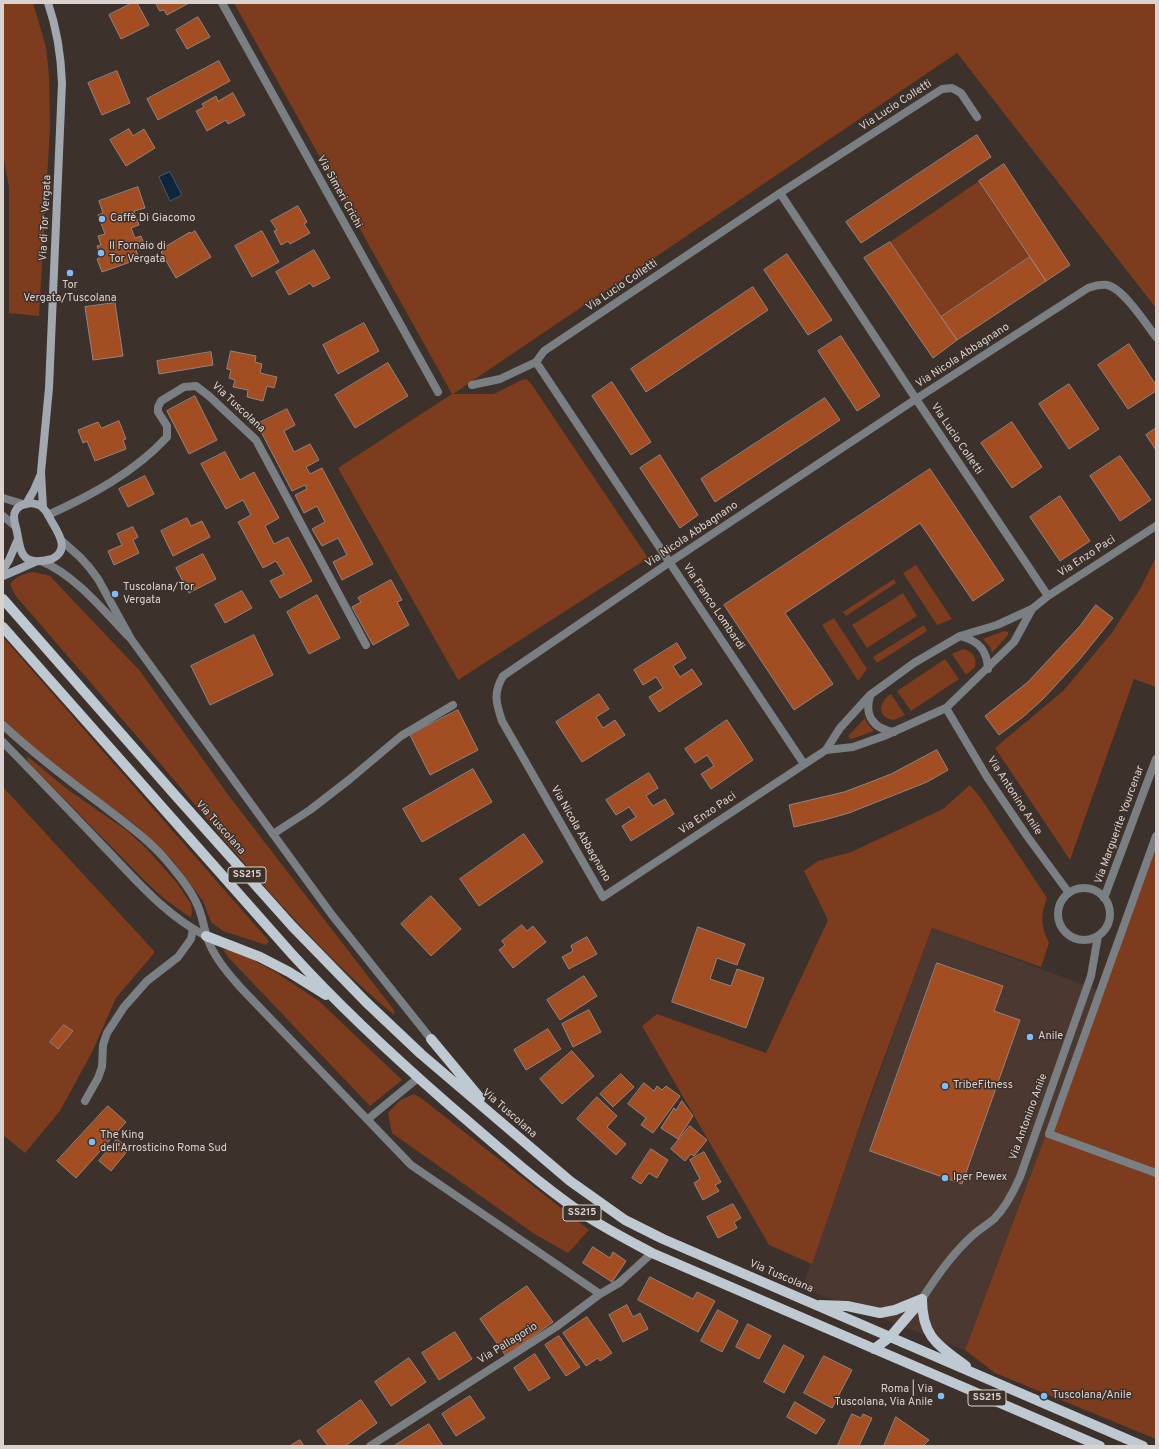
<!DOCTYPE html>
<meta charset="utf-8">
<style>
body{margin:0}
#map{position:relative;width:1159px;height:1449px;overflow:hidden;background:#3d312c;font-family:Overpass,sans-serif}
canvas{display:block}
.frame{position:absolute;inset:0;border:4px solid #dad2ce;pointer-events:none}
</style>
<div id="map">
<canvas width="1159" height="1449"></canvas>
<div class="frame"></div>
</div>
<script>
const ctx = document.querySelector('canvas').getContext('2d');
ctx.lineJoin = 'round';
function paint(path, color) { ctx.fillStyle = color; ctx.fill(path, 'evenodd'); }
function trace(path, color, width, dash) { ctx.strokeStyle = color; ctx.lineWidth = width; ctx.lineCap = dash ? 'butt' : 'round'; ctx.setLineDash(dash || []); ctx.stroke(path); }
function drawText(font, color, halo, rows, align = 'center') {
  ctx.font = font + ' Overpass,sans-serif'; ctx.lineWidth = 3; ctx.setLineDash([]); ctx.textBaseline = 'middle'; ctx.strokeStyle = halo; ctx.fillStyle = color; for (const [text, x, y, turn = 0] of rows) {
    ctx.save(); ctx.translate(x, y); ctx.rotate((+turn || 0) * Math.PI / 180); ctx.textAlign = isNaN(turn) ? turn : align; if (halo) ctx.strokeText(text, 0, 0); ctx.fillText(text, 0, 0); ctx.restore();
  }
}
const built = new Path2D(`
 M 932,928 L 1100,991 L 965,1350 L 802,1288 Z`);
const green = new Path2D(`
 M 3,3 L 33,3 L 46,47 L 49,76 L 50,128 L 39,316 L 9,313 L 9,187 L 3,155 Z
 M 234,3 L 1156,3 L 1156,308 L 957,53 L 453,394 L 494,394 L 522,380 L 526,379 L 530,382 L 648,558 L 458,680 L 338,468 L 452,394 Z
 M 979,181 L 1030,257 L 941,317 L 890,242 Z
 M 1156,557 L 1156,687 L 1134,679 L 1070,860 L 995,748 L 1063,691 L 1111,634 L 1140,589 Z
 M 916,565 L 952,619 L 937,625 L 903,573 Z
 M 34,572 L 50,576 L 140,671 L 229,796 L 394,1010 L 394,1015 C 314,948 247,867 181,788 C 126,723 70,659 15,595 L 10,584 C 16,576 25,573 34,572 Z
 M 894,579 L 896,583 L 846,616 L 843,612 Z
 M 903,593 L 917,616 L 867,648 L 852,625 Z
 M 834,618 L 867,669 L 858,681 L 822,625 Z
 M 924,625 L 927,631 L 877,663 L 873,657 Z
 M 1004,631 L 1008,632 L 1008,635 L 992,653 L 990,647 L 983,639 Z
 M 3,637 L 269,941 L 266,945 L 223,931 L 211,922 L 203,901 L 173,861 L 137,826 L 85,788 L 26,742 L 3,719 Z
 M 963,649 C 973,651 977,658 975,667 L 966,675 L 952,654 Z
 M 945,659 L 959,679 L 911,711 L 897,691 Z
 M 891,694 L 905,715 L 894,720 C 877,718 878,702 891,694 Z
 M 865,718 L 867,723 L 874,731 L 852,739 L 849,738 L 849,735 Z
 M 27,756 L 67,789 L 126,830 L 146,848 L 177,883 L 191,904 L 192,911 L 191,918 L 166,900 L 147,883 L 28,762 Z
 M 970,785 L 980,797 L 1047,898 C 1040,916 1041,926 1049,943 L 1041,967 L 932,928 L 869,1099 L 812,1264 L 769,1245 L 642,1026 L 657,1014 L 766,1053 L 828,920 L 804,871 L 818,861 L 851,852 L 943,809 Z
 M 3,787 L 155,952 L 116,998 L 92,1052 L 60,1111 L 25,1153 L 3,1135 Z
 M 1156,842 L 1156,1439 L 995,1373 L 965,1350 Z
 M 233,949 L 277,973 L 319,1001 L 402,1080 L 370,1106 L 228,957 L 223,950 Z
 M 414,1094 L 421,1098 L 589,1230 L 568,1253 L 533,1233 L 392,1133 L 388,1113 L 400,1100 Z`);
const water = new Path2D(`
 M 170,172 L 182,195 L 170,201 L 159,177 Z`);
const building = new Path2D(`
 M 132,3 L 137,3 L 149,25 L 121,39 L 109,15 Z
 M 156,3 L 189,3 L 167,15 L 164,10 L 160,11 Z
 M 198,17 L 210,37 L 187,49 L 176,30 Z
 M 219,61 L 230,81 L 158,120 L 147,99 Z
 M 117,71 L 130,103 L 102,115 L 88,83 Z
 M 233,93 L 245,115 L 228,124 L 226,120 L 207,131 L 196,111 L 204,107 L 202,104 L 216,96 L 218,101 Z
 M 129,129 L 133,136 L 144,129 L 155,148 L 126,166 L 110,140 Z
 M 977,135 L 991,157 L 861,243 L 846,222 Z
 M 1004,164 L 1070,265 L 1046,281 L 979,181 Z
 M 138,187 L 145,208 L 134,211 L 139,225 L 131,228 L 135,238 L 141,236 L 145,247 L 136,250 L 139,259 L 102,272 L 97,259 L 101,257 L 97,246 L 101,245 L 98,236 L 105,234 L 98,215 L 103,213 L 99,201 Z
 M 298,206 L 307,222 L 304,224 L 310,233 L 290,244 L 288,241 L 281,245 L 274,231 L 277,230 L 271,221 Z
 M 195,231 L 211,257 L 176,278 L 161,252 L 164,250 L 163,248 L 190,232 L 191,233 Z
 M 262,231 L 279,262 L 252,277 L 235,246 Z
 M 890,242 L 957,340 L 933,358 L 864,258 Z
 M 314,250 L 330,278 L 313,287 L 310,283 L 289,295 L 276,272 Z
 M 787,254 L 832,320 L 808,335 L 764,270 Z
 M 1030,257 L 1046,281 L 957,340 L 941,317 Z
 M 753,287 L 768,310 L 646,392 L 631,369 Z
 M 115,303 L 123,356 L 93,360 L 85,307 Z
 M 364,323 L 379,351 L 338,374 L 323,345 Z
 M 841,336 L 880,396 L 857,411 L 818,351 Z
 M 1129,344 L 1156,385 L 1156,391 L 1128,409 L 1098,365 Z
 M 231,351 L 256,356 L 255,362 L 262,364 L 260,373 L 277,377 L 274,388 L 267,386 L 263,401 L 247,397 L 248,390 L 233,387 L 235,380 L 229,378 L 231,370 L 227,369 Z
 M 211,352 L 213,365 L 159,374 L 157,361 Z
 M 388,363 L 408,396 L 355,428 L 335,395 Z
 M 612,382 L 651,442 L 631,455 L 592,396 Z
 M 1069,384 L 1099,429 L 1069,449 L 1039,404 Z
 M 195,396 L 217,440 L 189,454 L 167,411 Z
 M 825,398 L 840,420 L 715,502 L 701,479 Z
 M 287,409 L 295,425 L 284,431 L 294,452 L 310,444 L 319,460 L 306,467 L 310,474 L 322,468 L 373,564 L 342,580 L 333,562 L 347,555 L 338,538 L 322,546 L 312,529 L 325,522 L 317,506 L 304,513 L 295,495 L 307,489 L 305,485 L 292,491 L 257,424 Z
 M 119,421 L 126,439 L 123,440 L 126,449 L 95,461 L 87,441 L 83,443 L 78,430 L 98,422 L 101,428 Z
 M 1012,422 L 1042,467 L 1012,488 L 981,443 Z
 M 1156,428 L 1156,450 L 1146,435 Z
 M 225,452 L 240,480 L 254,472 L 279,518 L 265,526 L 274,544 L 288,537 L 312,581 L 280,598 L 270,581 L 284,574 L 276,561 L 263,568 L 238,522 L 251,515 L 243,500 L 226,509 L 201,464 Z
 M 660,455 L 698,515 L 680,528 L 640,468 Z
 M 1120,456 L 1151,500 L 1120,521 L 1090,476 Z
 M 930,469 L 1004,580 L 973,601 L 920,523 L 785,613 L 833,684 L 794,710 L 724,605 Z
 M 145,476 L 154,494 L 128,507 L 119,489 Z
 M 1060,496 L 1090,541 L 1060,561 L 1030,517 Z
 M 187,518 L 191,526 L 202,521 L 210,537 L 173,556 L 161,531 Z
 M 133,527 L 138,537 L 133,540 L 139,553 L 114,565 L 108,551 L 122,545 L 117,534 Z
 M 203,554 L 216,579 L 189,593 L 176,568 Z
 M 391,580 L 402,600 L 397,602 L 409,625 L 373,645 L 352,607 L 361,602 L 358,598 Z
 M 242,591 L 252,608 L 225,623 L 215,605 Z
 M 317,595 L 340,638 L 309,654 L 287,612 Z
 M 1096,605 L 1113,618 L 1080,659 L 1043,699 L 1023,717 L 999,735 L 985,716 L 1028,682 L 1080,626 Z
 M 254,635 L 273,675 L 210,705 L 191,666 Z
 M 677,643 L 686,658 L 673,666 L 680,677 L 692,669 L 702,684 L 659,712 L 649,697 L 663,688 L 656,677 L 643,685 L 634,670 Z
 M 599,694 L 609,709 L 596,717 L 603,728 L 615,720 L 625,735 L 582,762 L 556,722 Z
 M 458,710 L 478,750 L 430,775 L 410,735 Z
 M 727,720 L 753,760 L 711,789 L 701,774 L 714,766 L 707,755 L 695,763 L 685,749 Z
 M 937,750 L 948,770 L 927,782 L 849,813 L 824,820 L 794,827 L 789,805 L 844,792 L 868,783 L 891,774 Z
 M 473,769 L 492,802 L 422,842 L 403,809 Z
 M 649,773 L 658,788 L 646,796 L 653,806 L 665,799 L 674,814 L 631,841 L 622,826 L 636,817 L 629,807 L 616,815 L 606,800 Z
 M 524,834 L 543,862 L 479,906 L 460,879 Z
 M 431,896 L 461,929 L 431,956 L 401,924 Z
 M 522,925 L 527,931 L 533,926 L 546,942 L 513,968 L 499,950 L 505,945 L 502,941 Z
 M 698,927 L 745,944 L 737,965 L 717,958 L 710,979 L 731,986 L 737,969 L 764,978 L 746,1028 L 672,1002 Z
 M 587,937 L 597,954 L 569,969 L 562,957 L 573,951 L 571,946 Z
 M 937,963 L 1003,986 L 994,1011 L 1020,1020 L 962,1184 L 870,1151 Z
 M 584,976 L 597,996 L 560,1020 L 547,1000 Z
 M 589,1010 L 601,1032 L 573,1047 L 562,1024 Z
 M 64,1025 L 73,1031 L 58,1049 L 50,1042 Z
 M 548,1029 L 561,1049 L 526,1070 L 514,1050 Z
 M 572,1051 L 594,1076 L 562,1104 L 540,1079 Z
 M 621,1074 L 634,1087 L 613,1107 L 600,1094 Z
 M 644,1083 L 654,1091 L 657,1086 L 662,1090 L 666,1086 L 680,1096 L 653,1133 L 641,1125 L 646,1118 L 628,1104 Z
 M 597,1097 L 617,1116 L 607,1127 L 626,1144 L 616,1155 L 577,1119 Z
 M 682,1101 L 693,1116 L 678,1139 L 661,1128 L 674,1108 L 676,1110 Z
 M 108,1106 L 126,1122 L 76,1178 L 57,1161 Z
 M 690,1126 L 707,1140 L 694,1156 L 691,1154 L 685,1161 L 671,1149 Z
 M 117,1139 L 129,1149 L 111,1171 L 99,1161 Z
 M 651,1149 L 668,1160 L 657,1178 L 649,1173 L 641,1184 L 632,1178 Z
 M 704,1152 L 721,1182 L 715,1185 L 719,1191 L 703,1200 L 694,1183 L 700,1179 L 690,1160 Z
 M 733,1204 L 741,1218 L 734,1222 L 737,1228 L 718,1238 L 707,1217 Z
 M 593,1247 L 610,1258 L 613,1252 L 626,1261 L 612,1282 L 583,1263 Z
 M 650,1277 L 693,1299 L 697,1292 L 715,1301 L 698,1332 L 638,1300 Z
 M 527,1286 L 553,1322 L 506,1356 L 480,1319 Z
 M 627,1305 L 633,1317 L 640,1313 L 648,1329 L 623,1342 L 609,1315 Z
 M 718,1310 L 738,1321 L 722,1352 L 701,1341 Z
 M 587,1317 L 612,1353 L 600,1361 L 598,1358 L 586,1366 L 563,1333 Z
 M 748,1324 L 771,1336 L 759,1359 L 736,1347 Z
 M 455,1332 L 472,1359 L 439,1380 L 422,1353 Z
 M 559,1336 L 580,1367 L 566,1376 L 545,1345 Z
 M 784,1345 L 804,1356 L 784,1393 L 764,1382 Z
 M 535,1354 L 550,1378 L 529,1391 L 514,1368 Z
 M 824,1356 L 852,1370 L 832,1408 L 804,1393 Z
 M 409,1358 L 426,1382 L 391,1406 L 375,1382 Z
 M 470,1396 L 485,1418 L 456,1436 L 442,1414 Z
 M 361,1400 L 377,1423 L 345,1446 L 328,1446 L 317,1431 Z
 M 795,1402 L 825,1420 L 816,1434 L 787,1417 Z
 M 852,1414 L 861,1418 L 863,1414 L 872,1418 L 859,1446 L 841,1446 L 838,1445 Z
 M 896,1417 L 929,1440 L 923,1446 L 884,1446 Z
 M 429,1424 L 443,1446 L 394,1446 Z
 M 300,1440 L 304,1446 L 290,1446 Z`);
const service = new Path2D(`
 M 273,834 L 310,810 L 350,779 L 401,736 L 453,705
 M 1156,836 L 1049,1134 L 1156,1173`);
const minor = new Path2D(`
 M 222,3 L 438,392
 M 780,193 L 916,399 L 1048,596
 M 536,362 L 804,764
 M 472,385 L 500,379 L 536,362 L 544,351 L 780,193 L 942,89 L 952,88 L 961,93 L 977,117
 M 48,515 C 90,496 135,472 167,437 L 167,426 L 158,412 L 158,407 L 161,401 L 184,387 L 196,386 L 209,396 L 256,440 L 366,645
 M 41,561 C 75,575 103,610 128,636
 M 1032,609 L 1014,642 L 946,708 L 884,736 L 853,747 L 826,750 L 840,728 L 870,695 L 914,663 L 960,636 L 997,625 L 1032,609 L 1048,596 L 1156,526
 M 960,636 C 979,641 987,650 988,669
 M 870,696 C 864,716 874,729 894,732
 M 946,708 L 987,777 L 1027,836 L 1069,893
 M 3,725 C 34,754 68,780 102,805 C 124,822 148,839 166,860 C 177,873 189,887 196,902 C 202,913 203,925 207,937 C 213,956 227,972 240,987 L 411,1165 L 600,1294
 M 826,750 L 603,897 L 502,721 C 496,703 493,693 503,676 L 670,562 L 916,399 L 1088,288 C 1094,286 1100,284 1107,285 C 1123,288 1146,324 1156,337
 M1058 914a26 26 0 1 1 52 0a26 26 0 1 1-52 0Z
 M 1104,898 L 1156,759
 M 85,1101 L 98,1078 L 102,1067 L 103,1045 L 107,1033 L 124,1007 L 147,981 L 178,957 L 191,939 L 193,929
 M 368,1119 L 418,1078
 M 922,1299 C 936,1277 952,1254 972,1236 C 978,1230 987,1225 994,1219 C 1006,1207 1013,1193 1020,1177 L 1091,976 L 1098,936
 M 370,1446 L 556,1327 L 600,1294 L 619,1283 L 652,1253`);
const tertiary = new Path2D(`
 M 3,498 L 23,504
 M 3,516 L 15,526
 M 62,541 L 80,557 L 89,567 L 98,579 L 131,639 L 332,915 L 431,1039
 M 3,742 C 37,777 72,813 106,849 C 136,880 166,916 206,936`);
const secondary = new Path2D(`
 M 31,503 C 35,504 39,504 42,507 C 47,511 49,517 52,522 C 59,534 70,550 52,559 C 48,560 44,561 40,561 C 20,563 20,547 17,532 C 16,526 12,518 15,512 C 18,505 24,504 31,503 Z
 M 26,504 L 34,490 L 40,476
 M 43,508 L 41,472 L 49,388 L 62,83 C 61,55 57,29 48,3
 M 3,570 L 9,560 L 18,539
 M 3,576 L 35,562`);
const primary = new Path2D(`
 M 3,599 L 175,795 L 292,926 L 366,1002 L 421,1054 L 570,1181 L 625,1220 L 663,1239 L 1143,1446
 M 3,627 L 291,953 C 340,1007 393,1056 448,1104 C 491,1141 533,1179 579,1211 C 602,1227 628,1240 652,1253 L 1100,1446
 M 206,936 L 260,957 L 289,972 L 326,995
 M 431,1039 L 480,1098
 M 922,1299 C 922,1337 938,1345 966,1366
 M 820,1305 L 847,1306 L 880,1313 L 895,1310 L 922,1299
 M 874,1349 L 890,1337 L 921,1301`);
const markers = [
 [102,219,4,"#7dbef9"],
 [101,253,4,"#7dbef9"],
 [70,273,4,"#7dbef9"],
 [115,594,4,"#7dbef9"],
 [1030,1037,4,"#7dbef9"],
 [945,1086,4,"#7dbef9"],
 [92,1142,4,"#7dbef9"],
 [945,1178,4,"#7dbef9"],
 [941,1396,4,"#7dbef9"],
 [1044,1396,4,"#7dbef9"]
];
const shields = [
 [247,875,38],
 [582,1213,38],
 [987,1398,38]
];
const shieldNames = [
 ["SS215",247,875],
 ["SS215",582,1213],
 ["SS215",987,1398]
];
const streetNames = [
 ["Via Lucio Colletti",896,106,-33],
 ["Via Simeri Crichi",339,192,61],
 ["Via di Tor Vergata",46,218,-87],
 ["Via Lucio Colletti",622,286,-34],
 ["Via Nicola Abbagnano",963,356,-33],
 ["Via Tuscolana",238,408,43],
 ["Via Lucio Colletti",956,439,56],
 ["Via Nicola Abbagnano",692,535,-34],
 ["Via Enzo Paci",1087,557,-33],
 ["Via Franco Lombardi",713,607,56],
 ["Via Antonino Anile",1014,796,57],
 ["Via Enzo Paci",708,814,-34],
 ["Via Marguerite Yourcenar",1120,825,-70],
 ["Via Tuscolana",220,828,48],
 ["Via Nicola Abbagnano",580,834,60],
 ["Via Tuscolana",509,1114,41],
 ["Via Antonino Anile",1029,1117,-70],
 ["Via Tuscolana",781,1277,23],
 ["Via Pallagorio",508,1344,-32]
];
const poiNames = [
 ["Caffè Di Giacomo",110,219],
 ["Il Fornaio di",109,247],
 ["Tor Vergata",109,260],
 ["Tor",70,286,"center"],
 ["Vergata/Tuscolana",70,299,"center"],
 ["Tuscolana/Tor",123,588],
 ["Vergata",123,601],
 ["Anile",1038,1037],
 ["TribeFitness",953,1086],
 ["The King",100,1136],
 ["dell'Arrosticino Roma Sud",100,1149],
 ["Iper Pewex",953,1178],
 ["Roma | Via",933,1390,"right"],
 ["Tuscolana, Via Anile",933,1403,"right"],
 ["Tuscolana/Anile",1052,1396]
];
paint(built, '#4b3830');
paint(green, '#7c3c1d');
paint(water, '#0d263b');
trace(water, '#4a5a67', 1);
paint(building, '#a24d22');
trace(building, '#93847e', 1);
trace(service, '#7a7f83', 8);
trace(minor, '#7a7f83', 8);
trace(tertiary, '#7a7f83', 8);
trace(secondary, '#a1a8b0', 8);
trace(primary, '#bfc9d2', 10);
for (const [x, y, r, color] of markers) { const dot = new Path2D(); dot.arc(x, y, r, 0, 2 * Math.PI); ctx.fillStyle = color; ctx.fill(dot); trace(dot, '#3d312c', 1.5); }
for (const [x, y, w] of shields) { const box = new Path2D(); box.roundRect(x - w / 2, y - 8, w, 16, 3); ctx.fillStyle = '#3d312c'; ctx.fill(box); trace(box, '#dad2ce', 1); }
drawText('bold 10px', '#dad2ce', null, shieldNames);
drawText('11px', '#dad2ce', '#3d312c', streetNames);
drawText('11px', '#dad2ce', '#3d312c', poiNames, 'left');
</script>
